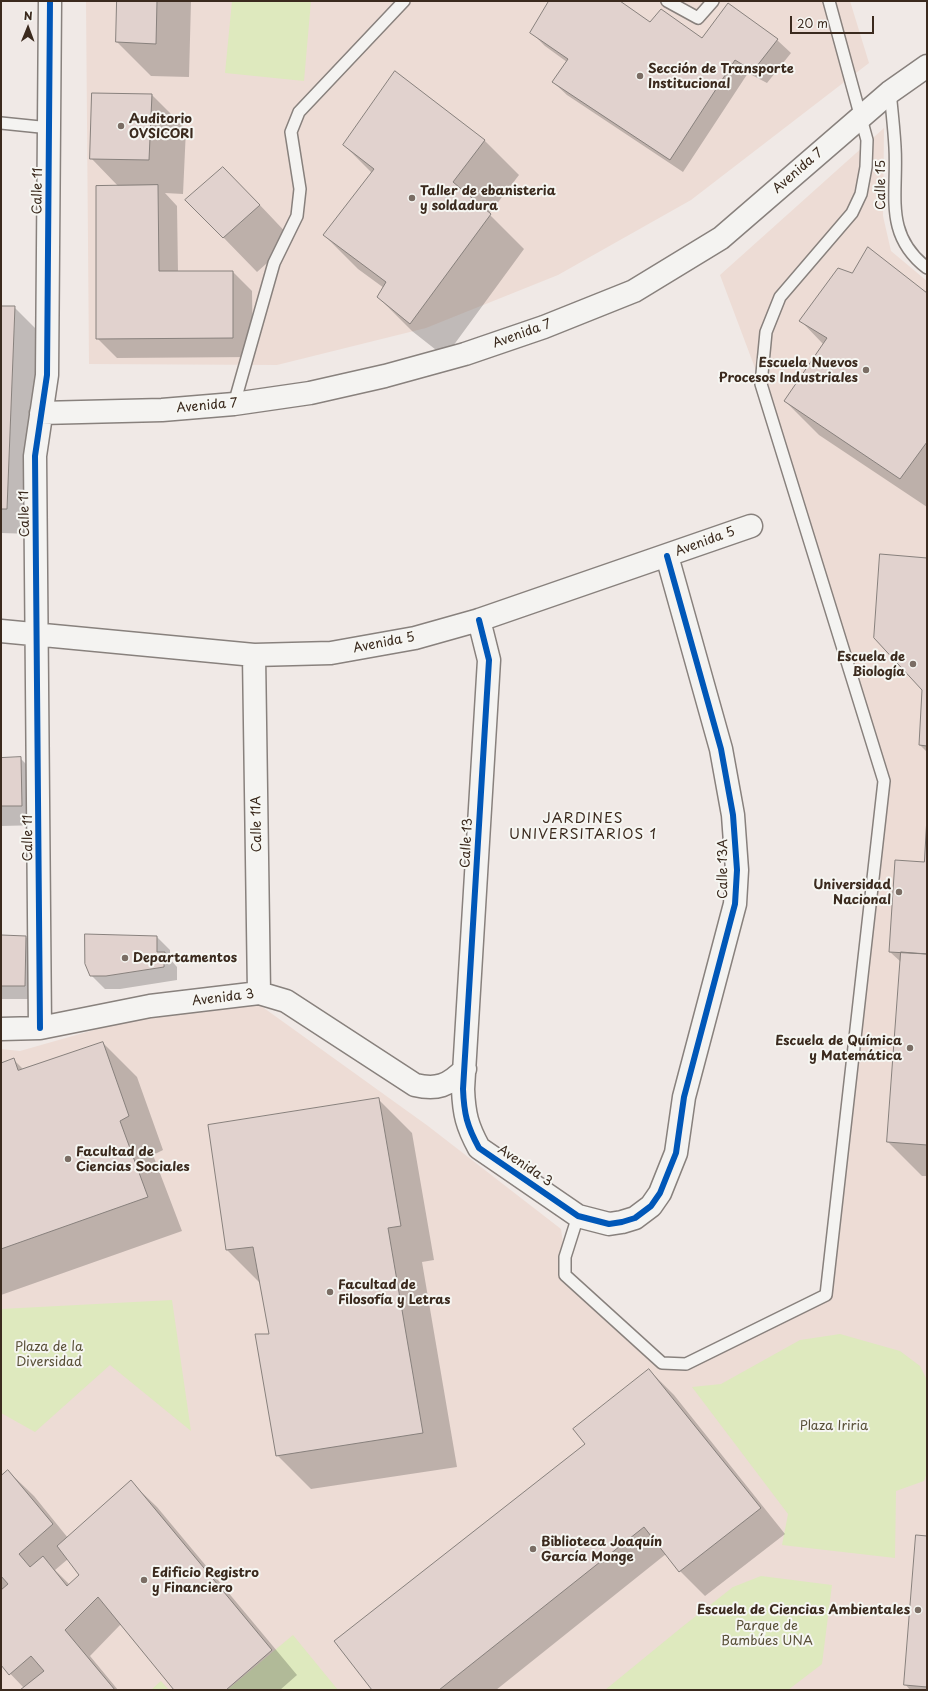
<!DOCTYPE html>
<meta charset="utf-8">
<style>
body{margin:0}
#map{position:relative;width:928px;height:1691px;overflow:hidden;background:#f0e9e6;font-family:"Playpen Sans",sans-serif}
canvas{display:block}
.frame{position:absolute;inset:0;border:2px solid #3b2a1e;pointer-events:none}
.north{position:absolute;left:8px;top:8px;width:40px;height:40px;-webkit-text-stroke:3px #f6f6f2;paint-order:stroke;rotate:1deg;font-size:11px;font-weight:700;line-height:16px;text-align:center;color:#3b2a1e}
.north::after{content:'';display:block;margin:auto;width:14px;height:18px;background:#3b2a1e;clip-path:polygon(50% 0,100% 100%,50% 72%,0 100%)}
.scale{position:absolute;left:790px;top:16px;width:84px;height:18px;box-sizing:border-box;border:2px solid #3b2a1e;border-top:0;padding-left:5px;font-size:12px;line-height:14px;white-space:nowrap;color:#3b2a1e;-webkit-text-stroke:3px #f6f6f2;paint-order:stroke}
</style>
<div id="map">
<canvas width="928" height="1691"></canvas>
<div class="frame"></div>
<div class="north">N</div>
<div class="scale">20 m</div>
</div>
<script>
const ctx = document.querySelector('canvas').getContext('2d');
ctx.lineJoin = 'round';
function paint(path, color) { ctx.fillStyle = color; ctx.fill(path, 'evenodd'); }
function trace(path, color, width, dash) { ctx.strokeStyle = color; ctx.lineWidth = width; ctx.lineCap = dash ? 'butt' : 'round'; ctx.setLineDash(dash || []); ctx.stroke(path); }
function drawText(font, color, halo, rows, align = 'center') {
  ctx.font = font + ' "Playpen Sans",sans-serif'; ctx.lineWidth = 4; ctx.setLineDash([]); ctx.textBaseline = 'middle'; ctx.strokeStyle = halo; ctx.fillStyle = color; for (const [text, x, y, turn = 0] of rows) {
    ctx.save(); ctx.translate(x, y); ctx.rotate((+turn || 0) * Math.PI / 180); ctx.textAlign = isNaN(turn) ? turn : align; if (halo) ctx.strokeText(text, 0, 0); ctx.fillText(text, 0, 0); ctx.restore();
  }
}
const built = new Path2D(`
 M 86,1 L 850,1 L 869,63 L 691,200 L 558,275 L 426,328 L 277,365 L 89,364 Z
 M 884,128 L 883,216 L 891,251 L 927,281 L 927,1690 L 1,1690 L 1,1049 L 20,1051 L 136,1018 L 257,1003 L 428,1126 L 561,1229 L 565,1257 L 565,1275 L 662,1363 L 686,1364 L 826,1295 L 884,781 L 761,384 L 720,275 Z`);
const green = new Path2D(`
 M 232,1 L 311,1 L 304,81 L 225,73 Z
 M 172,1300 L 191,1431 L 110,1365 L 35,1432 L 1,1413 L 1,1309 Z
 M 840,1334 L 900,1351 L 920,1366 L 927,1380 L 927,1473 L 924,1481 L 896,1491 L 895,1558 L 782,1545 L 788,1514 L 692,1387 L 721,1384 L 800,1340 Z
 M 761,1576 L 832,1585 L 822,1664 L 788,1690 L 605,1690 L 682,1627 L 733,1587 Z
 M 293,1635 L 338,1690 L 227,1690 Z
 M 161,1681 L 169,1690 L 151,1690 Z`);
const shadow = new Path2D(`
 M 118,1 L 191,1 L 189,77 L 151,76 L 117,42 Z
 M 550,1 L 618,1 L 650,23 L 702,39 L 729,5 L 777,40 L 791,53 L 767,83 L 748,73 L 683,172 L 567,95 L 553,82 L 567,62 L 545,46 L 532,33 Z
 M 395,73 L 485,141 L 519,175 L 489,214 L 524,249 L 445,357 L 412,331 L 378,297 L 384,288 L 358,269 L 324,235 L 372,173 L 344,145 Z
 M 152,95 L 186,129 L 183,194 L 165,193 L 177,206 L 178,272 L 233,272 L 252,291 L 253,357 L 117,358 L 97,338 L 119,187 L 91,158 Z
 M 187,200 L 257,202 L 293,240 L 257,272 Z
 M 927,295 L 927,507 L 819,435 L 785,401 L 824,345 L 801,321 Z
 M 1,307 L 14,307 L 39,332 L 32,534 L 1,533 Z
 M 927,559 L 927,752 L 920,745 Z
 M 20,758 L 40,778 L 41,825 L 1,826 L 1,759 Z
 M 927,835 L 927,1176 L 922,1176 L 888,1142 L 901,962 L 890,952 L 925,863 Z
 M 1,936 L 26,937 L 39,950 L 38,999 L 1,999 Z
 M 157,937 L 170,950 L 170,959 L 177,967 L 177,980 L 120,989 L 105,989 L 91,975 Z
 M 103,1043 L 137,1077 L 163,1150 L 153,1155 L 182,1231 L 1,1295 L 1,1064 L 14,1060 L 24,1070 Z
 M 378,1099 L 412,1133 L 434,1260 L 422,1262 L 457,1467 L 311,1489 L 277,1455 L 270,1335 L 260,1283 L 227,1250 Z
 M 649,1370 L 674,1395 L 785,1534 L 705,1596 L 680,1571 L 666,1554 L 496,1690 L 373,1690 Z
 M 8,1471 L 34,1496 L 68,1538 L 131,1482 L 157,1507 L 297,1675 L 280,1690 L 175,1690 L 121,1624 L 90,1656 L 118,1690 L 22,1690 L 24,1688 L 1,1664 L 1,1477 ZM 68,1559 L 81,1575 L 70,1585 L 55,1570 Z
 M 927,1537 L 927,1690 L 910,1690 L 905,1684 Z`);
const building = new Path2D(`
 M 117,1 L 157,1 L 156,44 L 116,42 Z
 M 549,1 L 620,1 L 650,22 L 661,9 L 702,38 L 728,3 L 778,39 L 753,71 L 735,60 L 670,160 L 552,82 L 568,59 L 530,33 Z
 M 395,71 L 485,140 L 453,182 L 491,214 L 410,324 L 377,297 L 386,282 L 323,235 L 374,169 L 343,145 Z
 M 92,93 L 152,94 L 149,160 L 90,159 Z
 M 223,167 L 260,205 L 223,238 L 185,200 Z
 M 158,185 L 159,271 L 233,271 L 233,338 L 96,339 L 96,186 Z
 M 868,247 L 927,293 L 927,442 L 900,479 L 784,401 L 827,338 L 799,321 L 838,268 L 852,273 Z
 M 1,306 L 15,306 L 7,509 L 1,509 Z
 M 880,554 L 927,558 L 927,746 L 919,745 L 922,690 L 874,638 Z
 M 21,757 L 22,806 L 1,806 L 1,758 Z
 M 927,817 L 927,954 L 889,952 L 895,860 L 924,862 Z
 M 85,934 L 157,936 L 157,952 L 165,952 L 164,967 L 106,976 L 90,976 L 85,964 Z
 M 1,935 L 26,936 L 25,986 L 1,986 Z
 M 901,952 L 927,954 L 927,1145 L 887,1142 Z
 M 103,1042 L 129,1116 L 120,1121 L 148,1197 L 1,1249 L 1,1063 L 14,1058 L 18,1070 Z
 M 379,1098 L 401,1226 L 388,1228 L 423,1433 L 276,1456 L 255,1334 L 269,1334 L 253,1247 L 226,1250 L 208,1125 Z
 M 649,1369 L 761,1508 L 679,1572 L 644,1527 L 439,1690 L 372,1690 L 334,1641 L 585,1444 L 573,1429 Z
 M 8,1470 L 53,1524 L 19,1554 L 30,1567 L 43,1556 L 67,1586 L 79,1575 L 57,1546 L 131,1480 L 272,1650 L 226,1690 L 174,1690 L 98,1597 L 65,1630 L 115,1690 L 20,1690 L 44,1671 L 31,1656 L 9,1675 L 1,1665 L 1,1590 L 8,1584 L 1,1576 L 1,1476 Z
 M 916,1535 L 927,1536 L 927,1687 L 904,1685 Z`);
const service = new Path2D(`
 M 667,1 L 698,18 L 713,1
 M 890,92 C 892,111 894,129 895,147 C 898,194 883,234 927,268
 M 1,123 L 50,128
 M 234,404 L 274,263 L 297,216 L 300,189 L 291,132 L 299,112 L 404,1
 M 578,1216 L 565,1257 L 565,1275 L 662,1363 L 686,1364 L 826,1295 L 884,781 L 761,384 L 766,332 L 780,297 L 852,213 L 861,194 L 866,167 L 867,140 L 829,1`);
const minor = new Path2D(`
 M 41,413 L 162,410 L 234,404 L 310,393 L 385,376 L 465,354 L 544,327 L 634,291 L 721,238 L 890,92 L 927,66
 M 479,620 L 489,660 L 463,1089 C 464,1114 467,1126 479,1148 L 578,1216 L 609,1224 L 622,1222 L 635,1218 L 651,1206 L 660,1193 L 676,1153 L 684,1097 L 735,904 L 737,870 L 733,815 L 721,749 L 667,556
 M 1,631 L 254,655 L 331,653 L 415,638 L 479,620 L 751,526
 M 254,655 L 259,993
 M 40,1028 L 35,456 L 47,375 L 50,1
 M 1,1029 L 40,1028 L 150,1006 L 259,993 L 286,1001 L 415,1085 C 437,1090 448,1086 465,1069`);
const cycleway = new Path2D(`
 M 479,620 L 489,660 L 463,1089 C 464,1114 467,1126 479,1148 L 578,1216 L 609,1224 L 622,1222 L 635,1218 L 651,1206 L 660,1193 L 676,1153 L 684,1097 L 735,904 L 737,870 L 733,815 L 721,749 L 667,556
 M 40,1028 L 35,456 L 47,375 L 50,1`);
const markers = [
 [640,76,4,"#7a6d64"],
 [121,126,4,"#7a6d64"],
 [412,198,4,"#7a6d64"],
 [866,370,4,"#7a6d64"],
 [913,664,4,"#7a6d64"],
 [899,892,4,"#7a6d64"],
 [125,958,4,"#7a6d64"],
 [910,1048,4,"#7a6d64"],
 [68,1159,4,"#7a6d64"],
 [330,1292,4,"#7a6d64"],
 [533,1549,4,"#7a6d64"],
 [144,1580,4,"#7a6d64"],
 [918,1610,4,"#7a6d64"]
];
const poiNames = [
 ["Sección de Transporte",648,69],
 ["Institucional",648,84],
 ["Auditorio",129,119],
 ["OVSICORI",129,134],
 ["Taller de ebanisteria",420,191],
 ["y soldadura",420,206],
 ["Escuela Nuevos",858,363,"right"],
 ["Procesos Industriales",858,378,"right"],
 ["Escuela de",905,657,"right"],
 ["Biología",905,672,"right"],
 ["Universidad",891,885,"right"],
 ["Nacional",891,900,"right"],
 ["Departamentos",133,958],
 ["Escuela de Química",902,1041,"right"],
 ["y Matemática",902,1056,"right"],
 ["Facultad de",76,1152],
 ["Ciencias Sociales",76,1167],
 ["Facultad de",338,1285],
 ["Filosofía y Letras",338,1300],
 ["Biblioteca Joaquín",541,1542],
 ["García Monge",541,1557],
 ["Edificio Registro",152,1573],
 ["y Financiero",152,1588],
 ["Escuela de Ciencias Ambientales",910,1610,"right"]
];
const streetNames = [
 ["Avenida 7",798,171,-41],
 ["Calle 15",881,185,-90],
 ["Calle 11",38,191,-89],
 ["Avenida 7",522,334,-20],
 ["Avenida 7",207,406,-5],
 ["Calle 11",25,514,-91],
 ["Avenida 5",705,542,-20],
 ["Avenida 5",384,643,-11],
 ["Calle 11A",257,824,-91],
 ["Calle 11",28,838,-90],
 ["Calle 13",467,843,-87],
 ["Calle 13A",723,869,-90],
 ["Avenida 3",223,998,-7],
 ["Avenida 3",525,1166,34]
];
const parkNames = [
 ["Plaza de la",49,1347],
 ["Diversidad",49,1362],
 ["Plaza Iriria",834,1426],
 ["Parque de",767,1626],
 ["Bambúes UNA",767,1641]
];
const neighbourhoodNames = [
 ["JARDINES",583,819],
 ["UNIVERSITARIOS 1",583,835]
];
paint(built, '#eddcd5');
paint(green, '#dee9be');
paint(shadow, '#0003');
paint(building, '#e1d2ce');
trace(building, '#88817d', 1);
trace(service, '#88817d', 14);
trace(minor, '#88817d', 25);
trace(service, '#f4f3f1', 11);
trace(minor, '#f4f3f1', 22);
trace(cycleway, '#0057b8', 6);
for (const [x, y, r, color] of markers) { const dot = new Path2D(); dot.arc(x, y, r, 0, 2 * Math.PI); ctx.fillStyle = color; ctx.fill(dot); trace(dot, '#f6f6f2', 1.5); }
drawText('bold 13px', '#3b2a1e', '#f6f6f2', poiNames, 'left');
drawText('13px', '#3b2a1e', '#f6f6f2', streetNames);
drawText('13px', '#595038', '#f6f6f2', parkNames);
ctx.letterSpacing = '1px';
drawText('14px', '#3b2a1e', '#f6f6f2', neighbourhoodNames);
ctx.letterSpacing = '0px';
</script>
